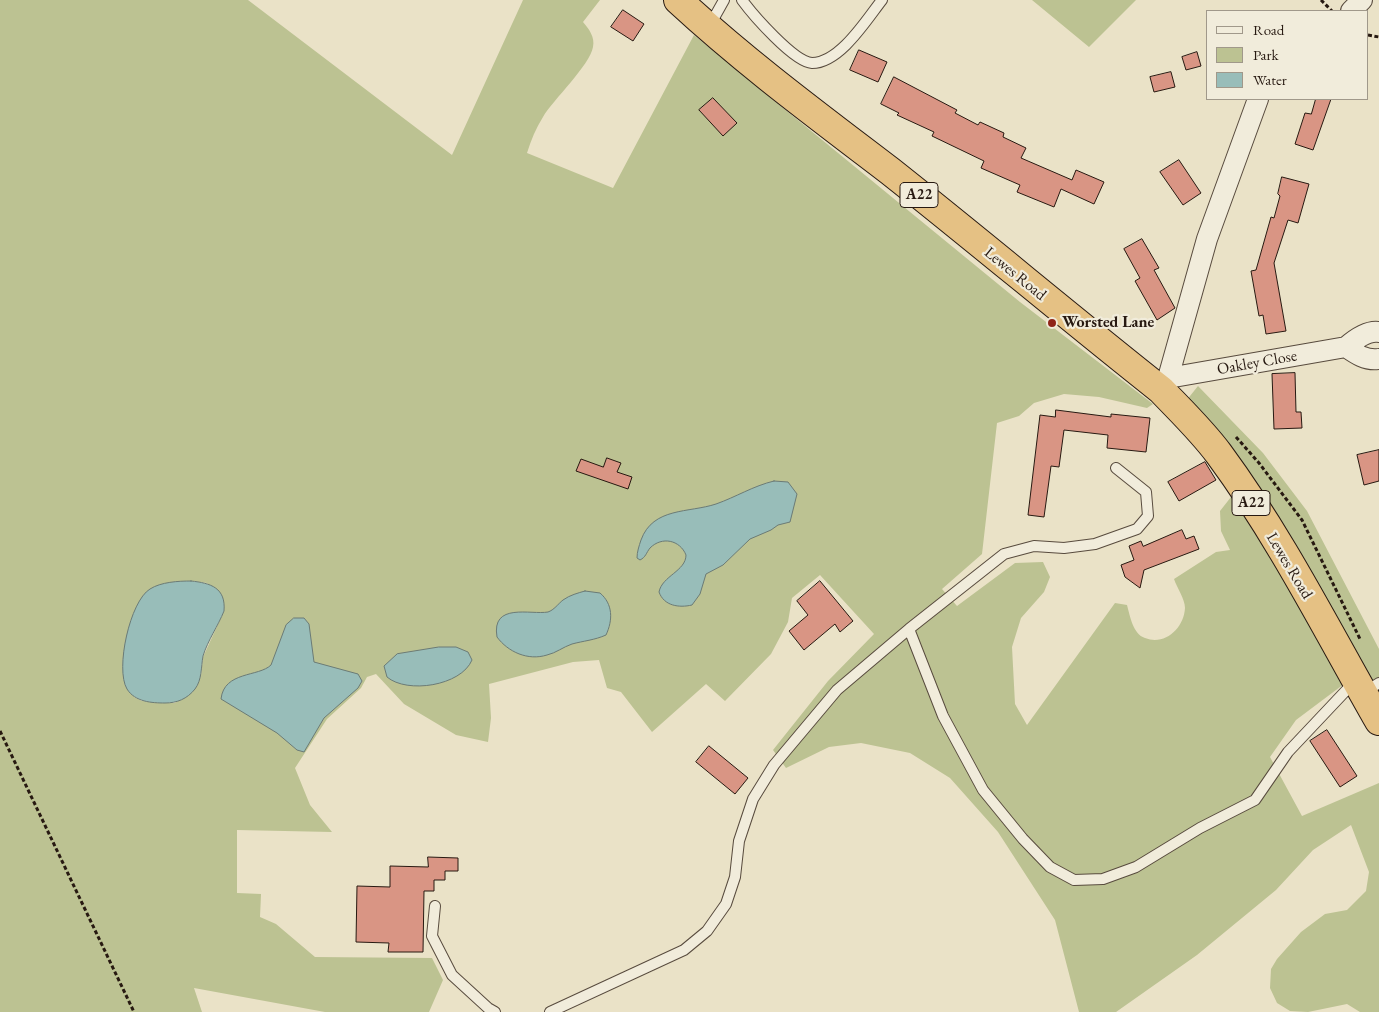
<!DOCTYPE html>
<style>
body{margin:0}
#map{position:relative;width:1379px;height:1012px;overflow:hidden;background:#eae2c7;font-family:"EB Garamond",serif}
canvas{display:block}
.legend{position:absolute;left:1206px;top:10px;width:162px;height:90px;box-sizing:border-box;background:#f1ecdb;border:1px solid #a0988a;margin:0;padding:6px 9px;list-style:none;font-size:15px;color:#271911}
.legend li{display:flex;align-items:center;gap:10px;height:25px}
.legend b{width:25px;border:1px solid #a0988a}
</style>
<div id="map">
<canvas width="1379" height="1012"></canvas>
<ul class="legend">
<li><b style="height:6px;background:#f1ecdb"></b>Road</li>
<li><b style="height:14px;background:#bcc292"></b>Park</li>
<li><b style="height:14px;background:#98bdb9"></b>Water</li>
</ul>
</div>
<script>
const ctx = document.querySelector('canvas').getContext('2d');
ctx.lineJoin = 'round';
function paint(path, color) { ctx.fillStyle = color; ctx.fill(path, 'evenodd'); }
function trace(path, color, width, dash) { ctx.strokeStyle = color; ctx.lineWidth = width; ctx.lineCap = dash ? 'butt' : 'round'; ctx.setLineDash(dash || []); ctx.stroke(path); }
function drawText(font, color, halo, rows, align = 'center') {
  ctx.font = font + ' "EB Garamond",serif'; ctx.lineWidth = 4.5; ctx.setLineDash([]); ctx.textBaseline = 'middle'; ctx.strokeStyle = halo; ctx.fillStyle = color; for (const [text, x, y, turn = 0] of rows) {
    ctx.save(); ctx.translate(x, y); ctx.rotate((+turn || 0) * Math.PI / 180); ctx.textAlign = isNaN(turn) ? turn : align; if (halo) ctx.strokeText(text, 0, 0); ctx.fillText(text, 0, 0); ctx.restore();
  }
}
const green = new Path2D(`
 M 0,0 L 248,0 L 452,155 L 523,0 L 600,0 L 583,22 C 589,29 595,37 593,47 C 590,65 553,100 543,117 C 536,128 531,140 527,153 L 613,188 L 694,35 L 1020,302 L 1153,404 L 1147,408 L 1099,397 L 1064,394 L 1034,403 L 1019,416 L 997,423 L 982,554 L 942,589 L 957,606 L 1015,563 L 1043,562 L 1050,577 L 1044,592 L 1021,618 L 1012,647 L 1015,704 L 1027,725 L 1115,603 L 1127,605 C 1130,616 1133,634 1145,638 C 1165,646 1184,628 1185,608 C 1185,599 1177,588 1174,579 L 1216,552 L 1230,550 L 1221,531 L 1220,511 L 1231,497 L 1272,559 L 1344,684 L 1296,720 L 1270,757 L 1302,816 L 1379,783 L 1379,1012 L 1360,1012 L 1347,1004 L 1308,1012 L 1290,1011 L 1277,1003 L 1270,988 L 1271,969 L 1277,959 L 1301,932 L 1325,914 L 1347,910 L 1366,891 L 1369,872 L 1351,825 L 1313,850 L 1276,890 L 1197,955 L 1116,1012 L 1079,1012 L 1055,920 L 998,832 L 950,778 L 910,753 L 861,743 L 829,747 L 786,768 L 773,750 L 828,681 L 874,634 L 820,575 L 792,598 L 788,622 L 771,654 L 725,701 L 706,684 L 652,732 L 621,692 L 607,688 L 599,660 L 573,662 L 489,684 L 491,718 L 488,742 L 456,735 L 404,704 L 376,674 L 367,677 L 361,688 L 327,719 L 295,768 L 310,805 L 332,832 L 237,830 L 237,893 L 261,894 L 260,917 L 276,924 L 315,957 L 432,958 L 443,980 L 429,1012 L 325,1012 L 194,988 L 202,1012 L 0,1012 ZM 191,581 L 207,583 L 224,611 L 203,657 L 201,675 L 175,703 L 142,701 L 134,697 L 177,582 Z
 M 1032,0 L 1136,0 L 1089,47 Z
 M 1198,386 L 1263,453 L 1307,511 L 1379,649 L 1379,693 L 1335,620 L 1186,401 Z`);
const water = new Path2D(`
 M 774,481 L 788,482 L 797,494 L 790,522 L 778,525 L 771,530 L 750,539 L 723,565 L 706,574 L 700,594 L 692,605 C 679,608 664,606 659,592 C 662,576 686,571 686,555 C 680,540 662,536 650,548 C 646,553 646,557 640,560 L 637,558 C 637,552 639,546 641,540 C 653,507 689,513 716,504 C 736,497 753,486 774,481 Z
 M 191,581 C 211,583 226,588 224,611 C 218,626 208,640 203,656 C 201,667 202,680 195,689 C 187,699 177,703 165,703 C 152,703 135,702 127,689 C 115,669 130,601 150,589 C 161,582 178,581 191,581 Z
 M 585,591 L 600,593 C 613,604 613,620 606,635 C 595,640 583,641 572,644 C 563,647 556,653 547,655 C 528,661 508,652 497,637 C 491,602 531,615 548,612 C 554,610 558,604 563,600 C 570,595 578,593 585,591 Z
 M 294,618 L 304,618 L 309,624 L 314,662 L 358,674 L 362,681 L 358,688 L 324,718 L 304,752 L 297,750 L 277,733 L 221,699 C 224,671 259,677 271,665 L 286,625 Z
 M 439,647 L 456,647 L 468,652 L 472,660 C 461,686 407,694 387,677 L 384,666 L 397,654 Z`);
const building = new Path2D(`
 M 623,10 L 644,24 L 633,41 L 611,27 Z
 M 859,50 L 887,62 L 878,82 L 850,70 Z
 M 1197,52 L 1201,66 L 1186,70 L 1182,57 Z
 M 1171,72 L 1175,87 L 1154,92 L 1150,77 Z
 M 894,77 L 957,110 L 955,113 L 978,125 L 980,122 L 1004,133 L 1003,137 L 1026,148 L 1021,158 L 1072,180 L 1076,170 L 1104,182 L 1094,204 L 1061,189 L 1054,207 L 1017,192 L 1020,185 L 981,168 L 984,161 L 932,136 L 934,132 L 897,115 L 899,113 L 881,104 Z
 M 713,98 L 737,123 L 723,136 L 699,110 Z
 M 1316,99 L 1331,99 L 1313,150 L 1295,144 L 1305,113 L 1311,114 Z
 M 1179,160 L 1201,193 L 1183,205 L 1160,172 Z
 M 1282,177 L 1309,184 L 1298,223 L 1288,220 L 1274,263 L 1286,331 L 1266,334 L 1263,315 L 1259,316 L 1251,271 L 1256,270 L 1271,217 L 1274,218 L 1280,196 L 1278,194 Z
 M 1142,239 L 1159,268 L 1154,270 L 1175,308 L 1157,320 L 1135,281 L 1140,278 L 1124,249 Z
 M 1295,373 L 1296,412 L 1301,412 L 1302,428 L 1274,429 L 1272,374 Z
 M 1056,410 L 1111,417 L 1111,414 L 1150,418 L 1146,452 L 1107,448 L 1108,435 L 1064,430 L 1059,467 L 1051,466 L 1044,517 L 1028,515 L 1040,415 L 1055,417 Z
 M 1379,450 L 1379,481 L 1364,485 L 1357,455 Z
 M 607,458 L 621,463 L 617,472 L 632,477 L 628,489 L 576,471 L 581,459 L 603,467 Z
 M 1205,462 L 1216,480 L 1179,501 L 1168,482 Z
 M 1182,530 L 1186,539 L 1194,536 L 1199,549 L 1144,570 L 1140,588 L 1125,577 L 1121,565 L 1134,560 L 1129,546 L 1141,541 L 1143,546 Z
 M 820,581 L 853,621 L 840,632 L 835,624 L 804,650 L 789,631 L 808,615 L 797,601 Z
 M 1327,730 L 1357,776 L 1340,787 L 1310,741 Z
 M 709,746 L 748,778 L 735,794 L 696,762 Z
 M 428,857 L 458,858 L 458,871 L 445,871 L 445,880 L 434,880 L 434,891 L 424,891 L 423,952 L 388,952 L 389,943 L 356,942 L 357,886 L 390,887 L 390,866 L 428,867 Z`);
const path = new Path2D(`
 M 1321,0 L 1332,11
 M 1368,35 L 1379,37
 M 1236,437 L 1259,463 L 1302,520 L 1360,639
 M 0,731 L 134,1012`);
const lane = new Path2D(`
 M 742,0 C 753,15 794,62 812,63 C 840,63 867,19 882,0
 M 710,25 L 724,0
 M 1116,468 L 1146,492 L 1148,516 L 1137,529 L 1095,544 L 1064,548 L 1034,546 L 1004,554 L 909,629 L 943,716 L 983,790 L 1023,839 L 1050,867 L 1074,880 L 1103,879 L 1136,867 L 1200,828 L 1255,800 L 1288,752 L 1355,681
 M 1363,693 L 1379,683
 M 435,906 L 432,936 L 452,975 L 488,1008 L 495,1012
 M 550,1012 L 684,950 L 707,931 L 726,904 L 735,877 L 739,841 L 753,799 L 774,765 L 837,690 L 909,629`);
const street = new Path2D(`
 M 1351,11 L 1362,0
 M 1346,347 C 1354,340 1368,330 1379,332
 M 1168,378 L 1346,347 C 1356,354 1366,361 1379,359
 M 1161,390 L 1168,378 L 1207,239 L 1258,99`);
const highway = new Path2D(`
 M 678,0 C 745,62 818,116 890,171 C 981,243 1070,318 1161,390 C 1181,411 1202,431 1219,454 C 1281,538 1328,632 1379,721`);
const markers = [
 [1052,323,5,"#8f2418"]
];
const shields = [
 [919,195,38],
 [1251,503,38]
];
const shieldNames = [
 ["A22",919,195],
 ["A22",1251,503]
];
const streetNames = [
 ["Lewes Road",1015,274,39],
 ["Oakley Close",1257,363,-10],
 ["Lewes Road",1289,566,59]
];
const poiNames = [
 ["Worsted Lane",1062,323]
];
paint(green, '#bcc292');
paint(water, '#98bdb9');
trace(water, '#6b7b76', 1);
paint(building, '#d99584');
trace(building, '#271911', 1);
trace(lane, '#584b3e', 12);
trace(street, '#584b3e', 22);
trace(highway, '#271911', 30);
trace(path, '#271911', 3, [4, 2.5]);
trace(lane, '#f1ecdb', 10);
trace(street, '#f1ecdb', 20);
trace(highway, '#e5c184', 28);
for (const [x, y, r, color] of markers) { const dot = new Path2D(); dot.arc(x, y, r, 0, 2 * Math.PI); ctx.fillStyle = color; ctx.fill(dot); trace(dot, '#f1ecdb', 2); }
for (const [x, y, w] of shields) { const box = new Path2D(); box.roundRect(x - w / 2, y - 12.5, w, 25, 4); ctx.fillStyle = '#f1ecdb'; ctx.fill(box); trace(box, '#271911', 1); }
drawText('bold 15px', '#271911', null, shieldNames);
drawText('16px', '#271911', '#f1ecdb', streetNames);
drawText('bold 16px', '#271911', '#f1ecdb', poiNames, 'left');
</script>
